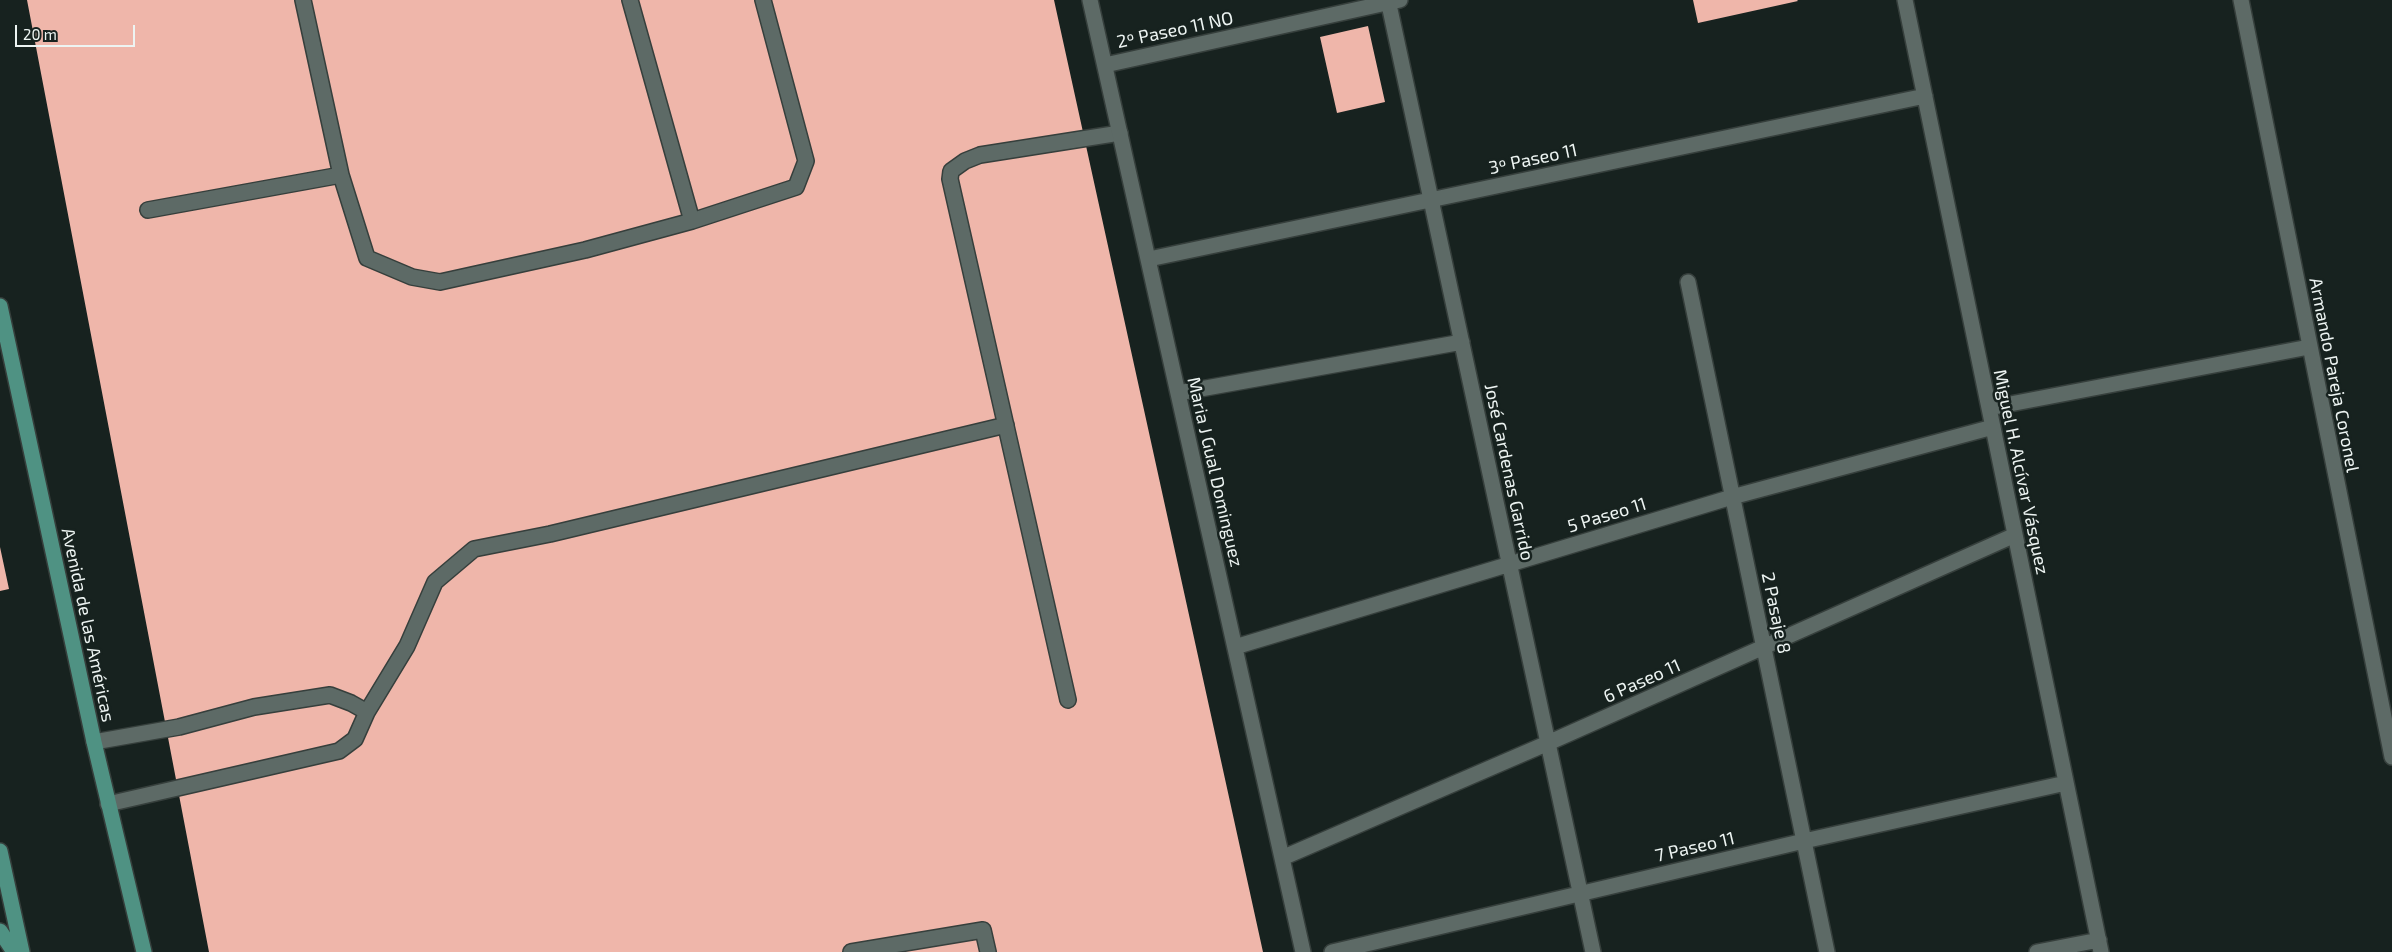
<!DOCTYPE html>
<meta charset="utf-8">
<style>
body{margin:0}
#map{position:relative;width:2392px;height:952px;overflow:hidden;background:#17221f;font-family:"Exo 2",sans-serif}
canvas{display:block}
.scale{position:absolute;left:15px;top:25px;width:120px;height:22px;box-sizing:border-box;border:2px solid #edf4f2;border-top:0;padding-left:6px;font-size:15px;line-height:18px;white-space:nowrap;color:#edf4f2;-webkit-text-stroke:4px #17221f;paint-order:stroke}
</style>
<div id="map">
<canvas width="2392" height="952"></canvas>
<div class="scale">20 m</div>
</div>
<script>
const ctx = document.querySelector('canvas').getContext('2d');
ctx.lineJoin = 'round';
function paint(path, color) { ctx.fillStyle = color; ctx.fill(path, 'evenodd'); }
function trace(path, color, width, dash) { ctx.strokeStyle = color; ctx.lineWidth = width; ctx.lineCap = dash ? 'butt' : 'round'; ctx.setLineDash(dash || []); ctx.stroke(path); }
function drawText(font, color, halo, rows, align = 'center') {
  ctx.font = font + ' "Exo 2",sans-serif'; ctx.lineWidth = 5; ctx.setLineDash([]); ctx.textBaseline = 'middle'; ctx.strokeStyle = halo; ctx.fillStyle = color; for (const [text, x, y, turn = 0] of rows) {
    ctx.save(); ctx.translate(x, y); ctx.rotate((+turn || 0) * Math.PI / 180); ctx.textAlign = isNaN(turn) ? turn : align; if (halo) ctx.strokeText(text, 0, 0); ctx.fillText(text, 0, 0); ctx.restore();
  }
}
const building = new Path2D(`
 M 27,0 L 1054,0 L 1263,952 L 209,952 Z
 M 1693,0 L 1797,0 L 1798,1 L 1698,23 Z
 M 1368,26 L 1385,102 L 1337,113 L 1320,37 Z
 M 0,547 L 9,589 L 0,591 Z`);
const service = new Path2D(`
 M 303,0 L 341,175 L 367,258 L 412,277 L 440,282 L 585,250 L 692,221 L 630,0
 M 148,210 L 341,175
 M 692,221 L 796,187 L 806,161 L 763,0
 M 1068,700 L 950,179 L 951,171 L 965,161 L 980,155 L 1120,133
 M 94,742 L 179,727 L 254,707 L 330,695 L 351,703 L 367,712
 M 108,804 L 339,751 L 355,739 L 367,712 L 407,646 L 435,582 L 474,549 L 550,534 L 1006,425
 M 851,952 L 983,930 L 988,952`);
const minor = new Path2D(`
 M 1090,0 L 1303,952
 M 1388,0 L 1593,952
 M 1905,0 L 2101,952
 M 2241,0 L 2392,757
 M 1105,65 L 1400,0
 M 1149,259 L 1925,96
 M 1688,282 L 1827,952
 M 1178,393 L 1462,342
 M 1989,408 L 2309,347
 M 1235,647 L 1732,497 L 1993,427
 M 1282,858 L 1548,743 L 2015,535
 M 1332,952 L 1804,841 L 2066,783
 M 2037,952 L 2099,940`);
const primary = new Path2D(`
 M 0,306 L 94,742 L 144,952
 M 0,851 L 22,952
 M 0,931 L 14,952`);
const streetNames = [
 ["2º Paseo 11 NO",1175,30,-12],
 ["3º Paseo 11",1533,159,-12],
 ["Armando Pareja Coronel",2334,375,79],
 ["Maria J Gual Dominguez",1215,472,77],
 ["José Cardenas Garrido",1509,472,78],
 ["Miguel H. Alcívar Vásquez",2021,472,78],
 ["5 Paseo 11",1607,515,-17],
 ["2 Pasaje 8",1776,613,78],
 ["Avenida de las Américas",88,625,78],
 ["6 Paseo 11",1642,681,-24],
 ["7 Paseo 11",1695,847,-13]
];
paint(building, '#efb6aa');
trace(service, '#363f3c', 18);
trace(minor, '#363f3c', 18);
trace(primary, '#363f3c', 18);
trace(service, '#5d6a66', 15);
trace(minor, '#5d6a66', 15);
trace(primary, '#4f9283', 15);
drawText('18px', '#edf4f2', '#17221f', streetNames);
</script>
